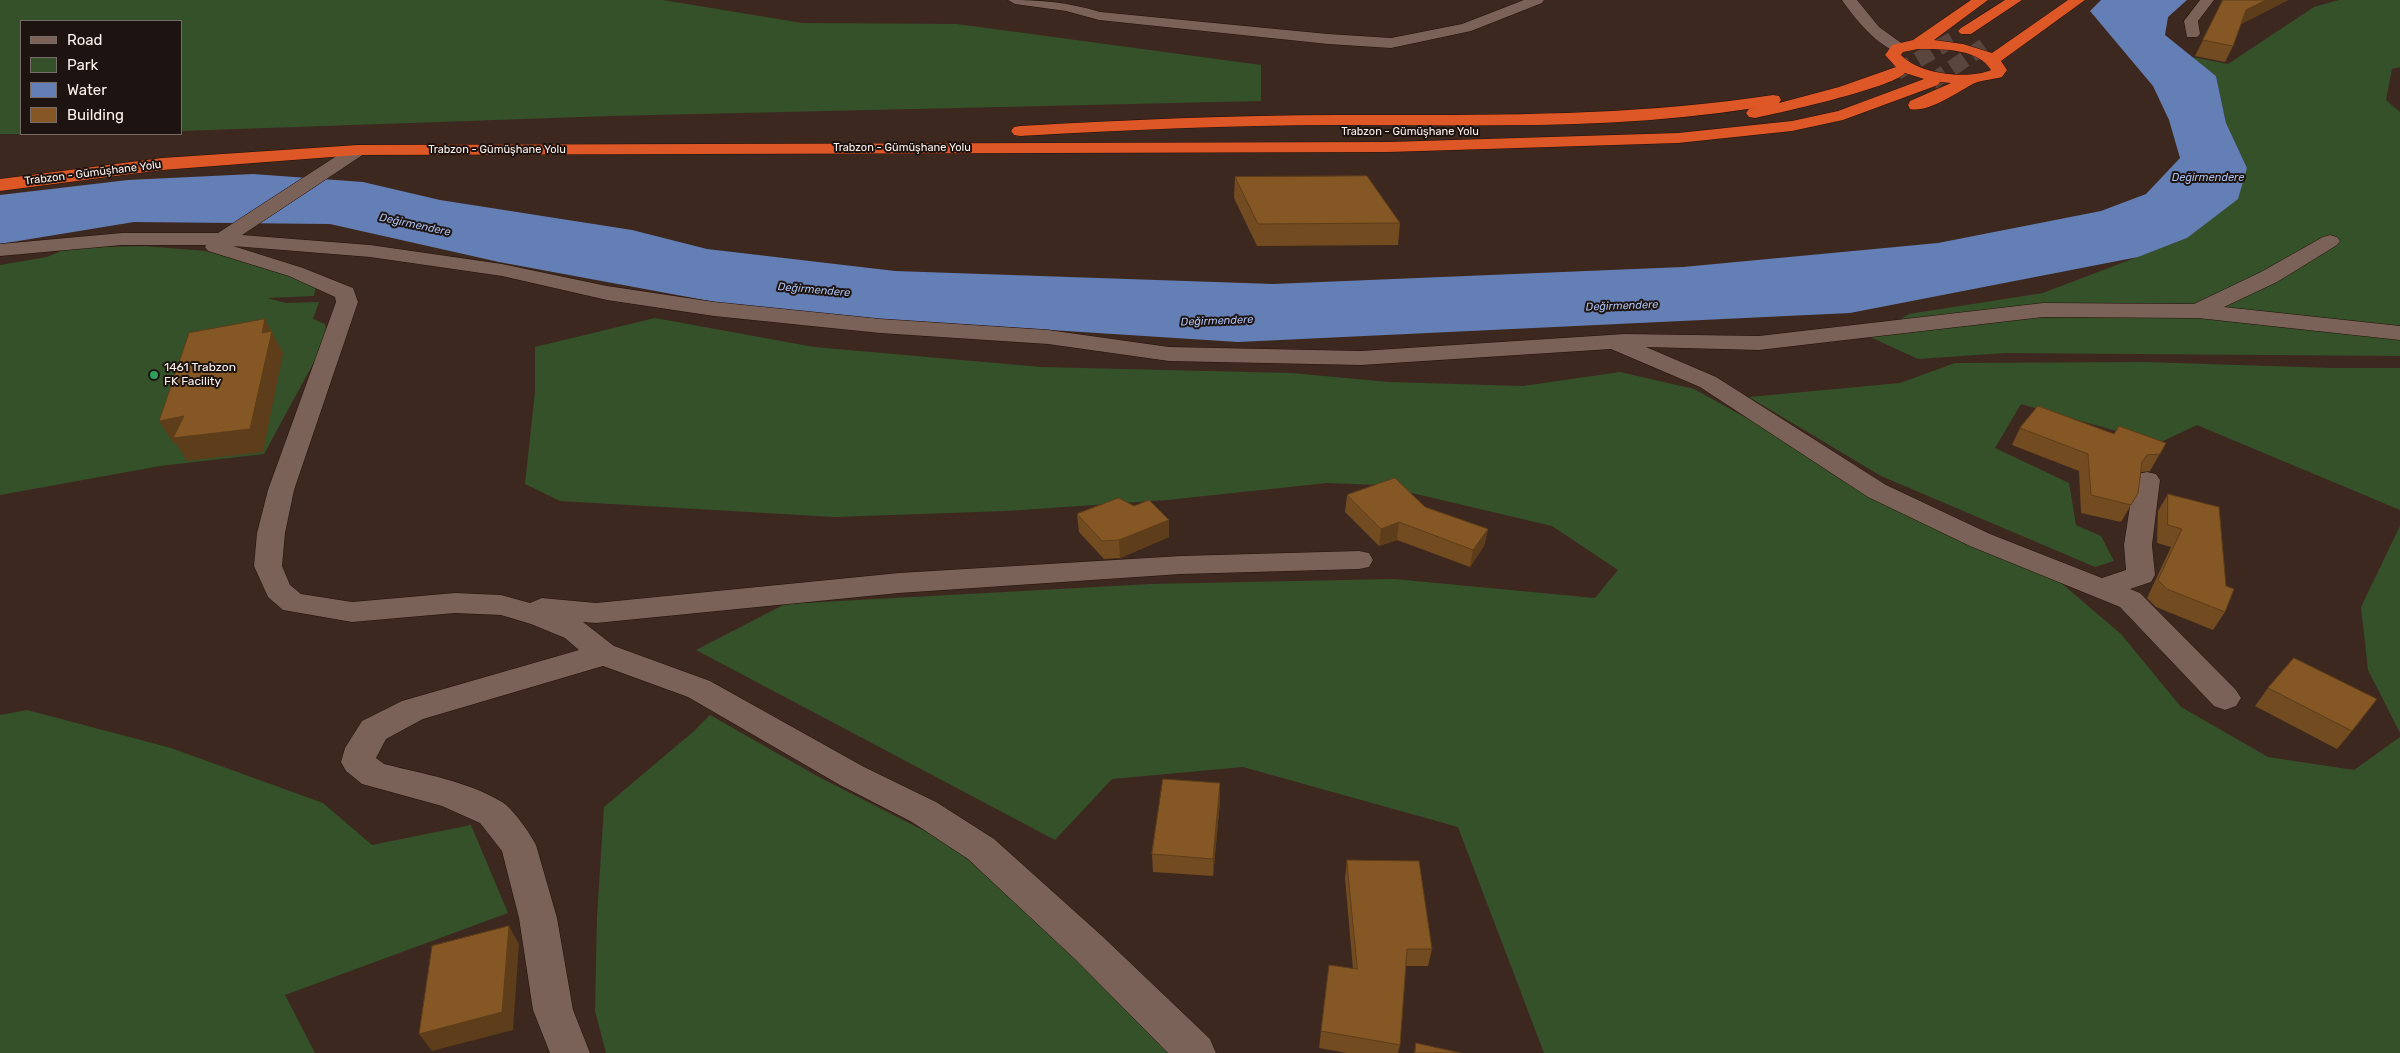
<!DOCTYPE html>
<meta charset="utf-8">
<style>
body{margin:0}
#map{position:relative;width:2400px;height:1053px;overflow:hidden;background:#3d281f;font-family:Rubik,sans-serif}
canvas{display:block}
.legend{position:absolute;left:20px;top:20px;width:162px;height:115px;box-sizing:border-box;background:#1d1310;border:1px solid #776c68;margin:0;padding:6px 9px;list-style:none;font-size:15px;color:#fef2ed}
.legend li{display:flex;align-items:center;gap:10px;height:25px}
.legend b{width:25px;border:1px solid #776c68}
</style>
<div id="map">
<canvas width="2400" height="1053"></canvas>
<ul class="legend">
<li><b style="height:6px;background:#7b6258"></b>Road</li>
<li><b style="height:14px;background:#35512a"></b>Park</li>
<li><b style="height:14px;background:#647fb5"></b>Water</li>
<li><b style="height:14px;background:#855725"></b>Building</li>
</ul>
</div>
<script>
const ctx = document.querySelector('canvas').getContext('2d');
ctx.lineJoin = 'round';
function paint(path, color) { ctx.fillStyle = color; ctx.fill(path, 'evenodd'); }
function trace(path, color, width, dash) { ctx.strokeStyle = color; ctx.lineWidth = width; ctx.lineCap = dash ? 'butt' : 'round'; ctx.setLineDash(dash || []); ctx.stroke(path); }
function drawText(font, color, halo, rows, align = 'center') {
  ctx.font = font + ' Rubik,sans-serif'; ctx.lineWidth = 4; ctx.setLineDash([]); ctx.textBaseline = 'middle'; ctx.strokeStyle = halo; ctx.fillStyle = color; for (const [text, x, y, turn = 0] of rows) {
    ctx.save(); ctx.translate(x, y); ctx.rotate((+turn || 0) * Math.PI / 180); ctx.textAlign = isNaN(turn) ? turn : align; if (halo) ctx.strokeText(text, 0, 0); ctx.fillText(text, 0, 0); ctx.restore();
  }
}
const green = new Path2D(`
 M 0,0 L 663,0 L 802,23 L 957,24 L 1261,65 L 1261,101 L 610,116 L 181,131 L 181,21 L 21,21 L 21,134 L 92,134 L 0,134 Z
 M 2339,0 L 2400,0 L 2400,67 L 2392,69 L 2386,100 L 2400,112 L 2400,356 L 2005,353 L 1918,359 L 1870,337 L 1909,314 L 2043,293 L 2187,238 L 2247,168 L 2226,123 L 2216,76 L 2192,57 L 2228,64 L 2314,7 Z
 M 144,246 L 205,251 L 268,268 L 316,286 L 314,296 L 267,298 L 286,303 L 319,302 L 313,319 L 325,324 L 327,338 L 264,454 L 160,466 L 0,495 L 0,265 L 47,257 L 68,248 Z
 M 655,318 L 814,347 L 1041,367 L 1291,373 L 1389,382 L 1523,386 L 1620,372 L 1694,389 L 1779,436 L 1841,479 L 2060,582 L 2121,634 L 2181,707 L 2268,757 L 2354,770 L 2400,737 L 2400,1053 L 1544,1053 L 1458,827 L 1243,767 L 1112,779 L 1055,840 L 696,650 L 785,604 L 1151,584 L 1394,579 L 1595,598 L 1618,570 L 1552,526 L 1378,485 L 1327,483 L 1167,500 L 1006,511 L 834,517 L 560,501 L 525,484 L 535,392 L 535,347 Z
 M 2145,362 L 2333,368 L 2400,368 L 2400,510 L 2197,425 L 2159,443 L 2021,404 L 1995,448 L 2069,483 L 2076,525 L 2101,536 L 2114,561 L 2095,567 L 1881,476 L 1749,397 L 1900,383 L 1955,363 Z
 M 2400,526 L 2400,733 L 2368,670 L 2361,607 Z
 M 27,710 L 171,748 L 323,803 L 372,845 L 471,825 L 508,913 L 285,995 L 315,1053 L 0,1053 L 0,715 Z
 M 710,715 L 817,776 L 950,844 L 1112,988 L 1174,1053 L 606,1053 L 595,1011 L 597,917 L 604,807 L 693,732 Z`);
const water = new Path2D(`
 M 2101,0 L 2187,0 L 2168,17 L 2165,35 L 2216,76 L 2226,123 L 2247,168 L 2238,199 L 2187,238 L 2138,257 L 1850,313 L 1238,342 L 769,312 L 499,262 L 330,224 L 134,222 L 0,244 L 0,195 L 128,180 L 253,174 L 363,182 L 440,200 L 632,230 L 707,249 L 895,271 L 1273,284 L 1683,267 L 1938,243 L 2101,211 L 2146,194 L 2180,158 L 2169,120 L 2153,86 L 2090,11 Z`);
const highwayTunnel = new Path2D(`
 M 1897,72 L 1955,38
 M 1932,82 L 1984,46`);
const minor = new Path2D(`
 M 1008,0 C 1042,0 1067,2 1100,12 L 1328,34 L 1391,38 L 1462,24 L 1524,0 L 1544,0 L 1542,3 L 1471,31 L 1391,48 L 1328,44 L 1099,20 L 1066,11 L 1015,4 Z
 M 1842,0 L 1857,0 L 1879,27 L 1904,45 L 1906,48 L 1904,51 C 1884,56 1852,15 1842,0 Z
 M 2200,0 L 2214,0 L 2198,21 L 2200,34 L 2197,37 L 2187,37 L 2184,21 Z
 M 358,145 L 364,146 L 367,150 L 364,154 L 242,235 L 370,245 L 502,264 L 607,286 L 714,302 L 880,319 L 1048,330 L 1169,347 L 1361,351 L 1625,334 L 1759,336 L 2043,303 L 2194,304 L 2261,272 L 2323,237 L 2330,235 L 2337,237 L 2340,241 L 2337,245 L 2277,282 L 2224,307 L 2400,326 L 2400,340 L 2198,318 L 2043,317 L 1759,350 L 1646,347 L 1716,377 L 1886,485 L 1990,534 L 2102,578 L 2126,570 L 2124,545 L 2134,480 L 2138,474 L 2147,472 L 2156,474 L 2160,480 L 2152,545 L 2155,575 L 2151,582 L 2130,589 L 2140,593 L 2236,690 L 2241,698 L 2236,706 L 2225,710 L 2214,706 L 2120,607 L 1970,546 L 1868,497 L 1700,387 L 1611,349 L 1361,365 L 1169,361 L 1048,344 L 880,333 L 714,316 L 607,300 L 502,276 L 370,257 L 233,246 L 303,268 L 353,288 L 358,302 L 294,490 L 285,533 L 282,566 L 290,585 L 301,594 L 352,602 L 455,593 L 501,595 L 530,603 L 542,598 L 596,603 L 899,573 L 1181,556 L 1359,551 L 1369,553 L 1373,560 L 1369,567 L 1359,569 L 1181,574 L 899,593 L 596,623 L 583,622 L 614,646 L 710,681 L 864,767 L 936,802 L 994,839 L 1102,936 L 1210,1039 L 1216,1053 L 1168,1053 L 1076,960 L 968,859 L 912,822 L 840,785 L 688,697 L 603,666 L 423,719 L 386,739 L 376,758 L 384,764 C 424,774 467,781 502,802 C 513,809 530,833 536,845 L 557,918 L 573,1010 L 590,1053 L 550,1053 L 533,1010 L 519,918 L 502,851 L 480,823 L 442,806 L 362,784 L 346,771 L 341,762 L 345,748 L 362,721 L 402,701 L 579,650 L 565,638 L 531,624 L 501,615 L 455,613 L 352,622 L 283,610 L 268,597 L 254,566 L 257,533 L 268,490 L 336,302 L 335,297 L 289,276 L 208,251 L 205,247 L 206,245 L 122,245 L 0,256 L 0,244 L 122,233 L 218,233 L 352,146 Z`);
const highway = new Path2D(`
 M 1971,0 L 1988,0 L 1934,40 L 1963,44 L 1992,53 L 2068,0 L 2085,0 L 2001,61 L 2007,70 L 2002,77 C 1992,80 1979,80 1971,85 C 1956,93 1928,113 1910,109 L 1908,105 L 1910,101 L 1951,83 L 1940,82 L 1938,85 L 1843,120 L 1792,131 L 1678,143 L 1389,152 L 358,155 L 162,170 L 0,191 L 0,179 L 162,158 L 358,145 L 1389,142 L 1678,133 L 1792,121 L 1838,111 L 1924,79 L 1905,73 C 1892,88 1779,113 1755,118 L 1749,117 L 1746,113 L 1749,109 L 1755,108 C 1616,130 1477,125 1337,125 C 1231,125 1126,130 1020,136 L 1014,135 L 1011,131 L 1014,127 L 1020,126 C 1126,120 1232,115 1338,115 C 1484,115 1628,117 1773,95 L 1779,96 L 1781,100 L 1779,103 L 1839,87 L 1896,67 L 1885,55 L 1892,45 L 1913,40 ZM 1918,49 C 1940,49 1978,48 1991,70 C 1968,80 1918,74 1901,55 L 1903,52 Z
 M 2005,0 L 2022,0 L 1971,34 L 1961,34 L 1958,31 L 1961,28 Z`);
const wall = new Path2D(`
 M 2223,0 L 2288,0 L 2241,24 L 2233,46 L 2225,62 L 2195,56 Z
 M 1235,177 L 1400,223 L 1398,245 L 1257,246 L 1234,198 Z
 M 2020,428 L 2114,434 L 2166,443 L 2150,471 L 2141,472 L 2138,493 L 2121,522 L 2081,513 L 2079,471 L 2012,445 Z
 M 2168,494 L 2225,612 L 2213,630 L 2156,607 L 2147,598 L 2171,547 L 2157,543 L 2158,511 Z
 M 1347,495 L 1425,507 L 1488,529 L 1484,546 L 1470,567 L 1397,540 L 1379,546 L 1345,512 Z
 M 1077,514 L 1169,537 L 1120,558 L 1104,559 L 1079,532 Z
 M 2268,688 L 2352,731 L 2337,749 L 2255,706 Z
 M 1220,783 L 1220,801 L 1213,876 L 1153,872 L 1152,854 Z
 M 1347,860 L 1432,949 L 1428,966 L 1406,966 L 1400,1045 L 1398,1053 L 1347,1053 L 1319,1048 L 1329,965 L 1353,969 L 1345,878 Z`);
const shadedWall = new Path2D(`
 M 2266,0 L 2288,0 L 2238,26 L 2246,10 Z
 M 265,319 L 283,353 L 263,452 L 187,461 L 176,443 L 174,444 L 159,421 L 184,416 L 262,333 Z
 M 1169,520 L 1169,537 L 1120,558 L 1119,540 Z
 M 1399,522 L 1397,540 L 1379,546 L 1381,529 Z
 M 1488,529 L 1484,546 L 1470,567 L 1473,550 Z
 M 1220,783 L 1220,801 L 1213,876 L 1213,859 Z
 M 509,926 L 519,944 L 513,1030 L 432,1051 L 419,1034 Z`);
const building = new Path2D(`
 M 2223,0 L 2266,0 L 2246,10 L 2233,46 L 2203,40 Z
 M 1367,176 L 1400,223 L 1258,224 L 1235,177 Z
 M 265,319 L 262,333 L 272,331 L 250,429 L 173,438 L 184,416 L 159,421 L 189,333 Z
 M 2038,406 L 2114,434 L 2119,426 L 2166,443 L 2160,454 L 2147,455 L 2142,462 L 2138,493 L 2131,505 L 2091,495 L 2088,454 L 2020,428 Z
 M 1395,478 L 1425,507 L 1488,529 L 1473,550 L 1399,522 L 1381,529 L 1347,495 Z
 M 2168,494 L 2219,507 L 2226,586 L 2234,589 L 2225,612 L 2167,589 L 2158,580 L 2182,529 L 2168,525 Z
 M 1119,498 L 1134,506 L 1149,500 L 1169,520 L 1119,540 L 1102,541 L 1077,514 Z
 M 2294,658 L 2377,699 L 2352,731 L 2268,688 Z
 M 1163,779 L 1220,783 L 1213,859 L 1152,854 Z
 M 1347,860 L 1419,861 L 1432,949 L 1407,949 L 1400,1045 L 1321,1031 L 1329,965 L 1357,969 Z
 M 509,926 L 502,1012 L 419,1034 L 432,946 Z
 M 1416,1043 L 1461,1053 L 1415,1053 Z`);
const markers = [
 [154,375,5,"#2e9e5b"]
];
const farStreetnames = [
 ["Trabzon - Gümüşhane Yolu",1410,132],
 ["Trabzon - Gümüşhane Yolu",902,148],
 ["Trabzon - Gümüşhane Yolu",497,150],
 ["Trabzon - Gümüşhane Yolu",93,173,-7]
];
const farWaternames = [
 ["Değirmendere",2208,178],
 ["Değirmendere",415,225,12],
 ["Değirmendere",814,290,5],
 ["Değirmendere",1622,306,-2],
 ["Değirmendere",1217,321,-2]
];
const poiNames = [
 ["1461 Trabzon",164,368],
 ["FK Facility",164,382]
];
paint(green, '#35512a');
paint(water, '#647fb5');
trace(highwayTunnel, '#5a463e', 16, [16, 8]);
trace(minor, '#231008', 1);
trace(highway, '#231008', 1);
paint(minor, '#7b6258');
paint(highway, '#de5727');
paint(wall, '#724b20');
paint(shadedWall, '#5d3d1a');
paint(building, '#855725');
trace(building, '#5d3d1a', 1);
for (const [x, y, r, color] of markers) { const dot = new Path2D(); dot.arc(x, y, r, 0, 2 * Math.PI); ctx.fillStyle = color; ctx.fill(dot); trace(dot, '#1d1310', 2); }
drawText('11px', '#fef2ed', '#1d1310', farStreetnames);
drawText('italic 11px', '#aac1f0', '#1d1310', farWaternames);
drawText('12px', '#fef2ed', '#1d1310', poiNames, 'left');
</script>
